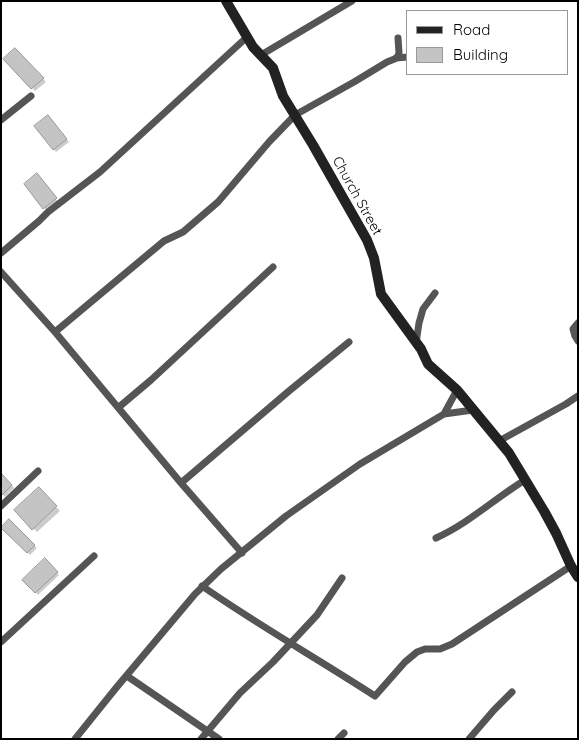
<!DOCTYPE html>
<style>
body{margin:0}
#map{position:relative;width:579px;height:740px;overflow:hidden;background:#fff;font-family:Quicksand,sans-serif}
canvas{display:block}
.frame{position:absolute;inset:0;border:2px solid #000;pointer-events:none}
.legend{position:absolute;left:406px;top:10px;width:162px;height:65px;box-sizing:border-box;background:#fff;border:1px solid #999;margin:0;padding:6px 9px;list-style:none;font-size:15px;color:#000}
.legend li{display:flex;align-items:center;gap:10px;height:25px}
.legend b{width:25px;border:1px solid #999}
</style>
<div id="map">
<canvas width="579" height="740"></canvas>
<div class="frame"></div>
<ul class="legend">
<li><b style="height:6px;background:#222"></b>Road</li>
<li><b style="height:14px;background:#c4c4c4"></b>Building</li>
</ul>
</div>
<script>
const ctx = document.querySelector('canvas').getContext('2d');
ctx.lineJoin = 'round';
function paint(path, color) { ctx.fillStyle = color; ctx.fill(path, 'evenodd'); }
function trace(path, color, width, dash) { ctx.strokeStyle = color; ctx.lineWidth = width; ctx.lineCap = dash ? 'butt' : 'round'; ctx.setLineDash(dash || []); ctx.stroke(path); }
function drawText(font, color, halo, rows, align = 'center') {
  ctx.font = font + ' Quicksand,sans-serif'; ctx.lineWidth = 4; ctx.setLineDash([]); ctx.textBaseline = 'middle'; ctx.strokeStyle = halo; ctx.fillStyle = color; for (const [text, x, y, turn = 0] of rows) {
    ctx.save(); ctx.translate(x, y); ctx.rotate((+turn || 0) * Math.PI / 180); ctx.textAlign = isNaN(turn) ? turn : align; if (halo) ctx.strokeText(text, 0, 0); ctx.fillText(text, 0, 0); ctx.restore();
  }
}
const shadow = new Path2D(`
 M 15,50 L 46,82 L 35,91 L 5,59 Z
 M 50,119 L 69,142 L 56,152 L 35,126 Z
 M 39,178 L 58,202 L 47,211 L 25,184 Z
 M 12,485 L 14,488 L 5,497 L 1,493 Z
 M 39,489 L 60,511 L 37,532 L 16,510 Z
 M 9,521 L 37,548 L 30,555 L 3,528 Z
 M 45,560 L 59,575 L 38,595 L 24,580 Z`);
const building = new Path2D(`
 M 15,48 L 44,78 L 31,89 L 3,59 Z
 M 48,115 L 67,139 L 53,150 L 34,126 Z
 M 37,173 L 57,198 L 43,209 L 24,184 Z
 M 1,473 L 12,485 L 2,495 L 1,494 Z
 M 39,487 L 57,506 L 32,530 L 14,510 Z
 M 9,519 L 35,545 L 27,553 L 1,528 Z
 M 45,558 L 58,572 L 35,593 L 22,580 Z`);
const street = new Path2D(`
 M 261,55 L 352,1
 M 396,58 L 408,57
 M 1,120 L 31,96
 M 1,253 L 39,221 L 48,212 L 100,172 L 247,37
 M 1,272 L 55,332 L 181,483 L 242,553
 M 578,323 L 573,329 L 575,336 L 578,341
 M 55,332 L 164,241 L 183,232 L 218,202 L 269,142 L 295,115 L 354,82 L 387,62 L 397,58 L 399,53 L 398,38
 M 416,343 L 419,323 L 423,309 L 435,293
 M 119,407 L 151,380 L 273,267
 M 444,414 L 473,410
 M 499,441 L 566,404 L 578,396
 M 181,483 L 289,391 L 349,342
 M 1,506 L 38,471
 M 436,538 C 469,523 494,499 525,480
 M 202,586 C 258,625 318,659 375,696 L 405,662 L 417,652 L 425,649 L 440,649 L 452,644 L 571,566
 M 1,642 L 94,556
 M 127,676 L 219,739
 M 75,739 L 116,688 L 195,594 L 221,569 L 286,516 L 360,464 L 444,414 L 457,390
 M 201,739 L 240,693 L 273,662 L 317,615 L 342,578
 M 338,739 L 344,733
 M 469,739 L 494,710 L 512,692`);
const secondary = new Path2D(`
 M 226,1 L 253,47 L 273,68 L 283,96 L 313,145 L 367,240 L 374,258 L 381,294 L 421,349 L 428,364 L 457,390 L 509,453 L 544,511 L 556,533 L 571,566 L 578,577`);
const streetNames = [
 ["Church Street",357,196,61]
];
paint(shadow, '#0003');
paint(building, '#c4c4c4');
trace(building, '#999', 1);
trace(street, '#555', 7);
trace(secondary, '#222', 10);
drawText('14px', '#000', '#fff', streetNames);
</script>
